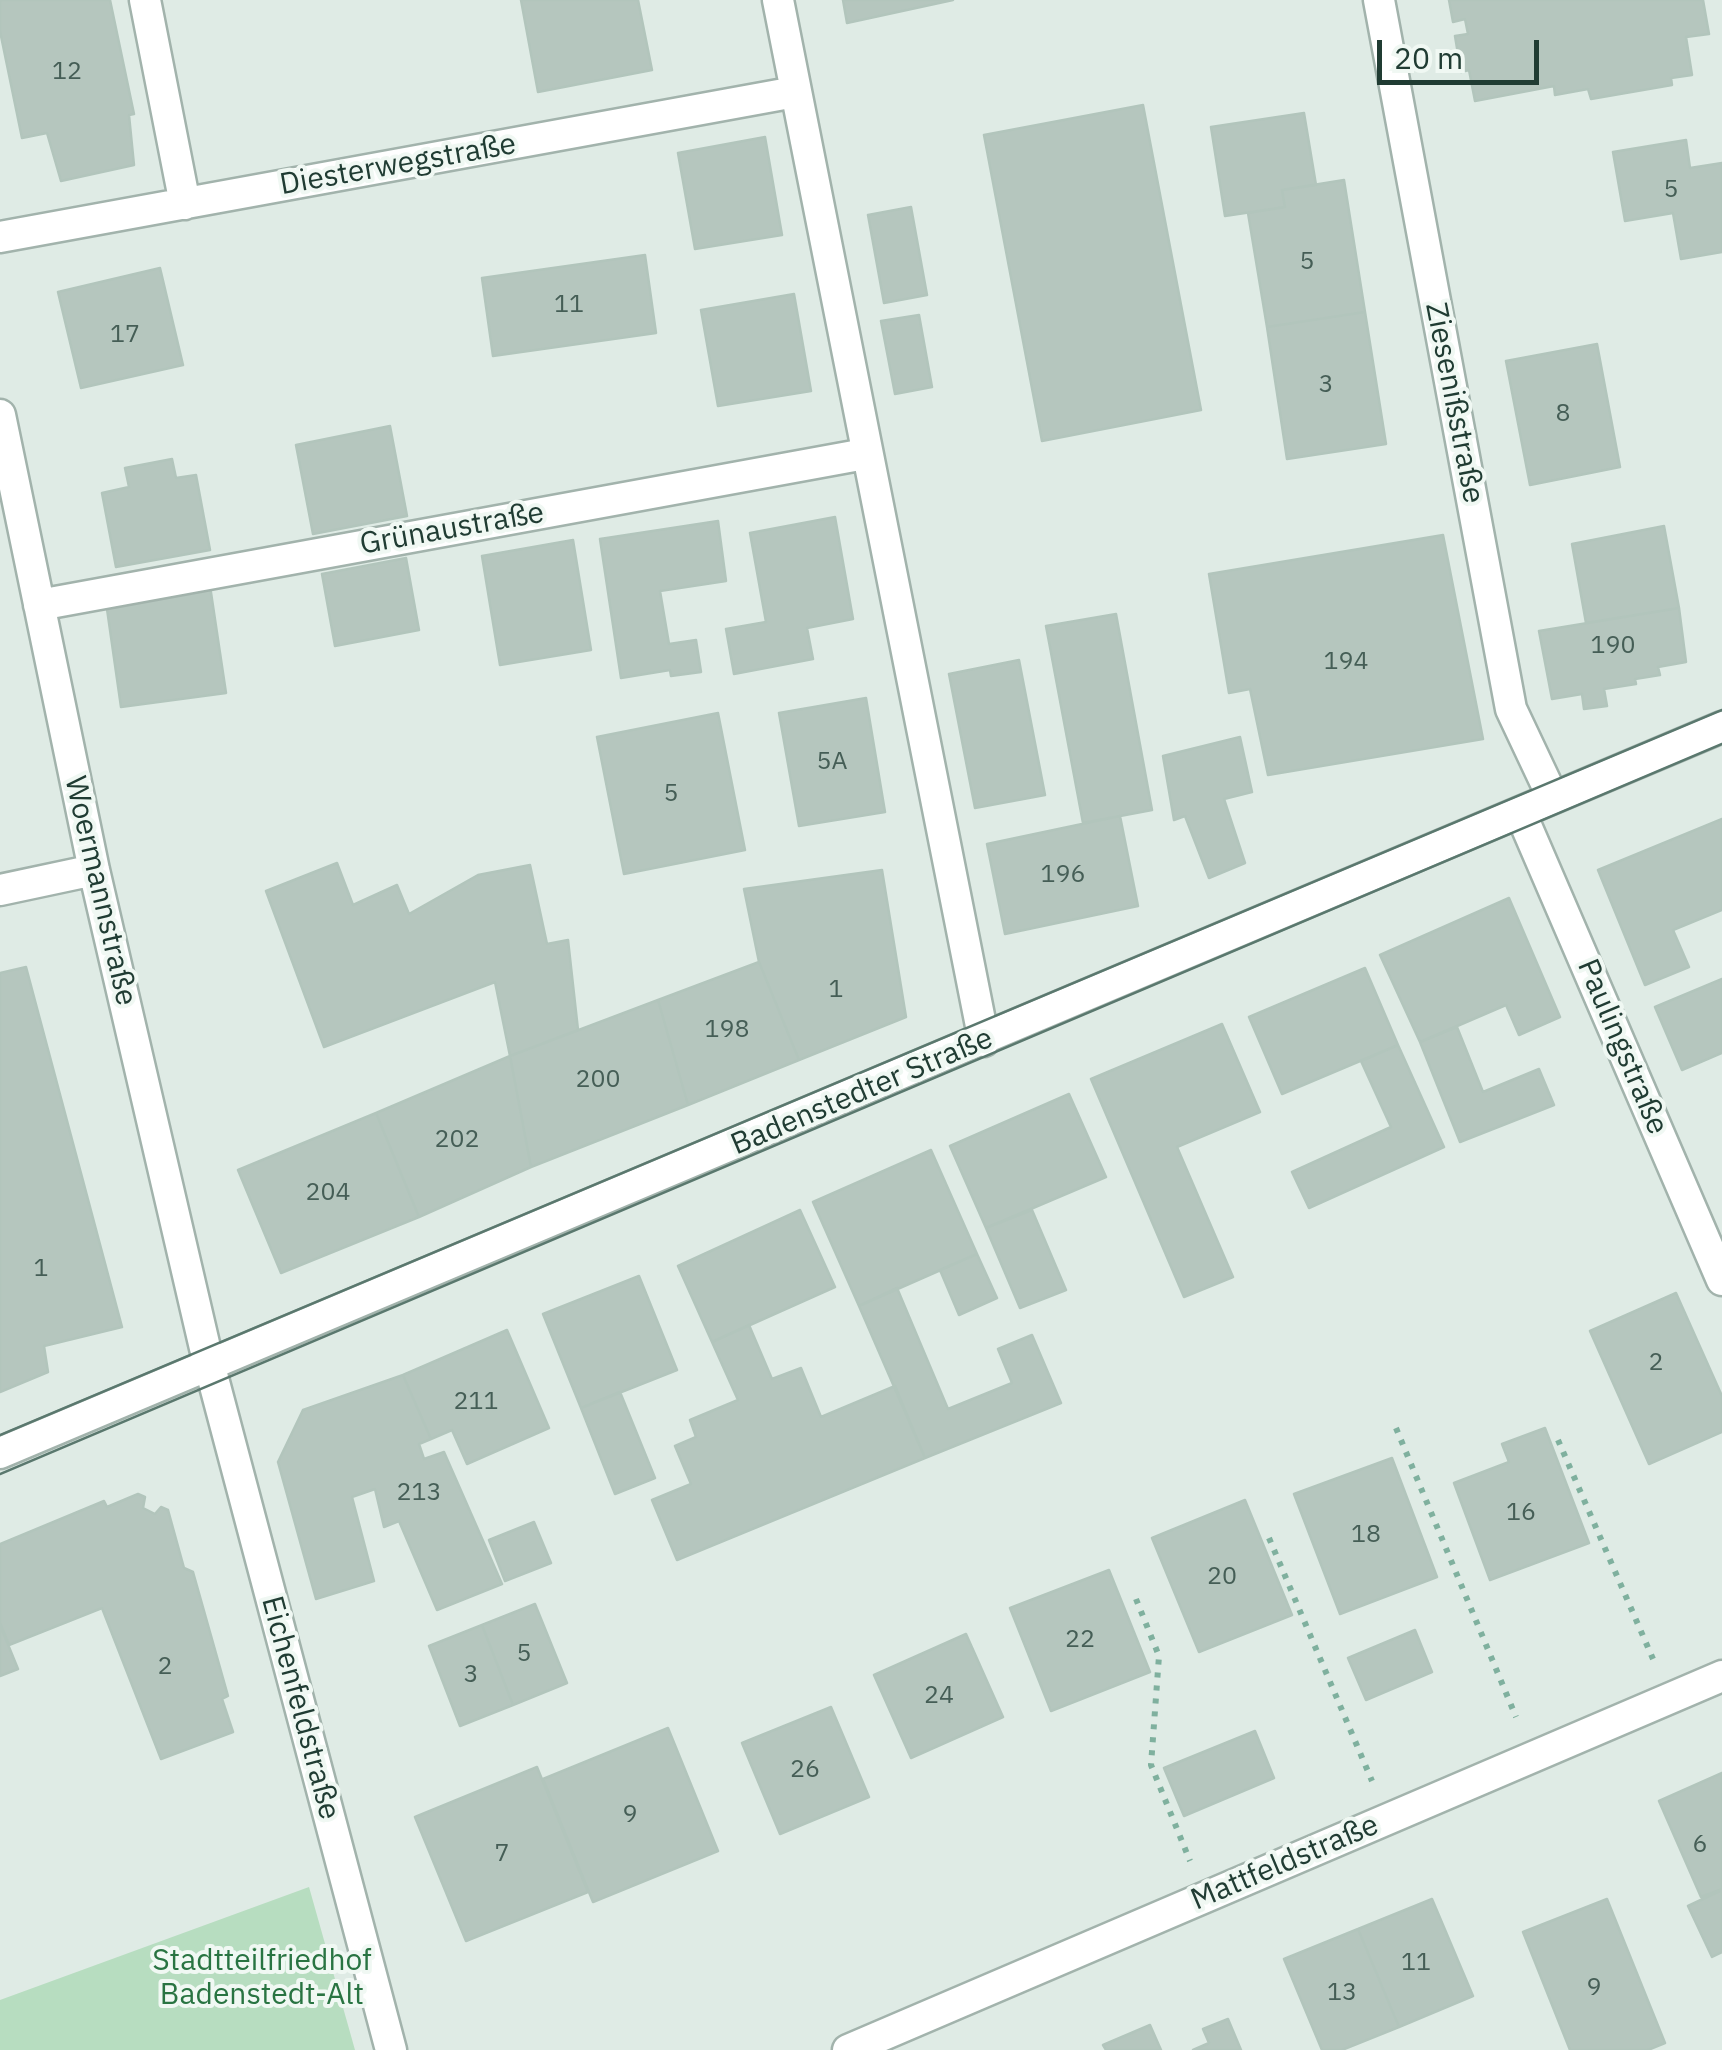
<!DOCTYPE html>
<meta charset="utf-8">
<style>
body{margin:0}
#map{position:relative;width:1722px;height:2050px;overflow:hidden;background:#dfebe5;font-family:"IBM Plex Sans",sans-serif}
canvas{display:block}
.scale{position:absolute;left:1377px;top:40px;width:162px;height:45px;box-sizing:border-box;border:5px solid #203c33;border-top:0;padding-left:12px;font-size:30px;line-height:35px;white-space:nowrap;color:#203c33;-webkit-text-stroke:8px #f0f8f3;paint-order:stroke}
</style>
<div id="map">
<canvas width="1722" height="2050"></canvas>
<div class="scale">20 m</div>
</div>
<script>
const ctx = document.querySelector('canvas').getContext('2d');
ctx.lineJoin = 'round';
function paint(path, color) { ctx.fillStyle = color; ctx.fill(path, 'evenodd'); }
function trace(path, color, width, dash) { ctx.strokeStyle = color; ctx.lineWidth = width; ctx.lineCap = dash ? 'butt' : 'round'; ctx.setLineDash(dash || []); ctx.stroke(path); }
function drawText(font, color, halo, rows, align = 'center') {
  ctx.font = font + ' "IBM Plex Sans",sans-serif'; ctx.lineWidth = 8; ctx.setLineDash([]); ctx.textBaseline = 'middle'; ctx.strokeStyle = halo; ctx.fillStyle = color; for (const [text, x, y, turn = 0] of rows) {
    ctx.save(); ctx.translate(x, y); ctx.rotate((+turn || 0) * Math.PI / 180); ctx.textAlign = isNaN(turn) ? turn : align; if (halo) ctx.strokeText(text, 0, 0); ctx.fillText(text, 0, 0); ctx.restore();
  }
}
const green = new Path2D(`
 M 309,1887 L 355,2050 L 0,2050 L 0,2000 Z`);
const building = new Path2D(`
 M 0,0 L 110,0 L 134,114 L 129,115 L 134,165 L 61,181 L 47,133 L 22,138 L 0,31 Z
 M 521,0 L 638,0 L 652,70 L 538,92 Z
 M 843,0 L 953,0 L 847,23 Z
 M 1449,0 L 1703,0 L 1709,34 L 1686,37 L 1692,75 L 1671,78 L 1672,85 L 1591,99 L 1588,89 L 1555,95 L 1554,86 L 1475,101 L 1469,70 L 1461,72 L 1455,36 L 1468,34 L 1465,19 L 1453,22 Z
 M 1143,105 L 1201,410 L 1042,441 L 984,135 Z
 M 1304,113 L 1316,185 L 1282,190 L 1285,207 L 1225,216 L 1211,127 Z
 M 765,137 L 782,235 L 695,249 L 678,153 Z
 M 1686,140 L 1690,168 L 1722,163 L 1722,252 L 1681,259 L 1673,213 L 1625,221 L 1613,152 Z
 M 1344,180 L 1365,312 L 1267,327 L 1248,213 L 1285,207 L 1282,190 Z
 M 911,207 L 927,295 L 884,303 L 868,215 Z
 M 645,255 L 656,333 L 493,356 L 482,278 Z
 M 160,268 L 183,365 L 81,388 L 58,292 Z
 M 794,294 L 811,391 L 718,406 L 701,310 Z
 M 1365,312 L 1386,444 L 1287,459 L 1267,327 Z
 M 919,315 L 932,387 L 895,394 L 881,321 Z
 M 1597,344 L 1620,467 L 1530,485 L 1506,361 Z
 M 390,426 L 407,516 L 313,534 L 296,445 Z
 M 172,459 L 176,478 L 196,475 L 210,550 L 116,567 L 102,493 L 129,487 L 125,468 Z
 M 835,517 L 853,619 L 807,628 L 813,659 L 734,674 L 726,629 L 766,622 L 750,533 Z
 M 718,521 L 726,581 L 660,591 L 669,644 L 696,640 L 701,672 L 671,676 L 670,670 L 621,678 L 600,539 Z
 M 1664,526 L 1679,608 L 1586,623 L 1572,544 Z
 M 1443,535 L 1483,739 L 1268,775 L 1250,689 L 1229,693 L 1209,574 Z
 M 573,540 L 591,650 L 500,665 L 482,556 Z
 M 406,558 L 419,630 L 335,646 L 322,574 Z
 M 210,586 L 226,693 L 121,707 L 106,602 Z
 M 1679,608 L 1686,662 L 1658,667 L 1660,675 L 1635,679 L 1636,684 L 1604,689 L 1607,706 L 1584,709 L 1582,694 L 1552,699 L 1539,631 Z
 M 1116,614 L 1152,810 L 1083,823 L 1046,626 Z
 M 1019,660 L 1045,795 L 975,808 L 949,674 Z
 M 866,698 L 885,812 L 799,826 L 779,713 Z
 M 718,713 L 745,850 L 624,874 L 597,737 Z
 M 1240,737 L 1252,792 L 1224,799 L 1245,863 L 1209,878 L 1185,816 L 1174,820 L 1163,756 Z
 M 1120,816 L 1138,906 L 1005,934 L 987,844 Z
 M 1722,819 L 1722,910 L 1673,930 L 1689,967 L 1645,985 L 1598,870 Z
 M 337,863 L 353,905 L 397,885 L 409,914 L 478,875 L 530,865 L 547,944 L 568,940 L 578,1030 L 510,1056 L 495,982 L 324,1047 L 266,891 Z
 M 882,870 L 906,1017 L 799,1060 L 759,962 L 744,889 Z
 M 1509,898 L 1560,1017 L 1519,1035 L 1506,1005 L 1420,1042 L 1380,955 Z
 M 759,962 L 799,1060 L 688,1105 L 658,1000 Z
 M 26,967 L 122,1327 L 44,1346 L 48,1372 L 0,1392 L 0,973 Z
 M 1365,968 L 1398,1045 L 1282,1094 L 1249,1017 Z
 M 1722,979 L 1722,1053 L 1682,1070 L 1655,1007 Z
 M 658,1000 L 688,1105 L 531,1167 L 510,1056 Z
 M 1222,1024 L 1260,1112 L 1177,1147 L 1233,1277 L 1184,1297 L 1091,1079 Z
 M 1457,1027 L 1483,1092 L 1539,1069 L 1554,1105 L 1460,1142 L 1420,1042 Z
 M 1398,1045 L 1444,1147 L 1309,1208 L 1292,1172 L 1391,1127 L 1361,1061 Z
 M 510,1056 L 531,1167 L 419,1217 L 376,1113 Z
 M 1069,1094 L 1106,1177 L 986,1228 L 950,1146 Z
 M 376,1113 L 419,1217 L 281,1273 L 238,1170 Z
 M 931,1150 L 977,1254 L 859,1306 L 813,1202 Z
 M 800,1210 L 835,1287 L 712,1342 L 678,1266 Z
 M 1032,1210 L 1066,1290 L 1020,1308 L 986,1228 Z
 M 977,1254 L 997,1298 L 959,1315 L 940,1270 Z
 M 639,1276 L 677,1370 L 581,1408 L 543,1314 Z
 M 897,1288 L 948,1409 L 1012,1383 L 998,1349 L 1032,1335 L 1061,1403 L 925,1458 L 859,1306 Z
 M 1676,1293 L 1722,1396 L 1722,1432 L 1649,1464 L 1590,1331 Z
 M 749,1325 L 772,1379 L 801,1368 L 821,1417 L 895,1386 L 925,1458 L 677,1560 L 652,1500 L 691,1484 L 675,1446 L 696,1437 L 690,1420 L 738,1400 L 712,1342 Z
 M 507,1330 L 549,1428 L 467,1464 L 452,1430 L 431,1439 L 403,1375 Z
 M 403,1375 L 431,1439 L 419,1444 L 424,1459 L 444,1452 L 502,1584 L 437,1610 L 399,1521 L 384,1527 L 375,1489 L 352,1497 L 374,1581 L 316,1599 L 278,1462 L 303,1410 Z
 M 620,1392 L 655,1478 L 615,1494 L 581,1408 Z
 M 1545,1428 L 1589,1543 L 1490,1580 L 1454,1483 L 1509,1462 L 1502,1444 Z
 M 1392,1458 L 1437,1577 L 1340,1614 L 1294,1494 Z
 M 138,1494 L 145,1497 L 143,1508 L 155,1514 L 161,1507 L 168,1510 L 184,1568 L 193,1572 L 228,1696 L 222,1699 L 233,1732 L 161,1759 L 102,1608 L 9,1645 L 0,1623 L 0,1544 L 104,1501 L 107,1507 Z
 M 1245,1500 L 1292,1615 L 1199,1652 L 1152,1538 Z
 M 534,1522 L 551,1563 L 505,1581 L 489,1540 Z
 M 1109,1570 L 1150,1672 L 1051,1711 L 1010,1608 Z
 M 535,1604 L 567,1683 L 513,1705 L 482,1625 Z
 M 0,1625 L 18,1669 L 0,1676 Z
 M 482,1625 L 513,1705 L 460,1726 L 429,1646 Z
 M 1415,1630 L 1432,1672 L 1366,1700 L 1348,1658 Z
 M 966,1634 L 1003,1717 L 911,1758 L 874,1675 Z
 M 831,1707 L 869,1797 L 780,1834 L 742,1743 Z
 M 668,1728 L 718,1851 L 593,1902 L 543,1779 Z
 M 1255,1731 L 1274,1778 L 1184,1816 L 1164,1768 Z
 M 537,1767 L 588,1892 L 466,1941 L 415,1817 Z
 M 1722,1773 L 1722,1889 L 1701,1897 L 1659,1801 Z
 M 1722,1890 L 1722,1952 L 1712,1957 L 1688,1906 Z
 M 1432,1899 L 1473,1996 L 1399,2027 L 1358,1929 Z
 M 1607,1899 L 1665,2043 L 1648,2050 L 1570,2050 L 1523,1932 Z
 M 1358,1929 L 1399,2027 L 1342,2050 L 1322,2050 L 1284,1959 Z
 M 1228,2019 L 1241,2050 L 1193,2050 L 1209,2043 L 1203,2029 Z
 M 1150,2025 L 1161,2050 L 1106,2050 L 1103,2045 Z`);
const path = new Path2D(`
 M 1396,1428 L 1516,1717
 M 1558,1440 L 1653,1659
 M 1269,1538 L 1372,1781
 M 1136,1599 L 1159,1656 L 1151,1765 L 1190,1861`);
const minor = new Path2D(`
 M 145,0 L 185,204
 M 778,0 L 984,1041
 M 1379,0 L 1511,709 L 1553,798
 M 0,237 L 795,92
 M 0,415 L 94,870 L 205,1348 L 391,2050
 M 39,605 L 865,454
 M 1521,814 L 1722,1280
 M 0,890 L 94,870
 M 0,1453 L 1722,727
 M 848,2050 L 1722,1676`);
const tram = new Path2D(`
 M 0,1435 L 1722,710
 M 0,1474 L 1722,744`);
const numberNames = [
 ["12",67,72],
 ["5",1671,190],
 ["5",1307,262],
 ["11",569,305],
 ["17",125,335],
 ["3",1326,385],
 ["8",1563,414],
 ["190",1613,646],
 ["194",1346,662],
 ["5A",832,762],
 ["5",671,794],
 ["196",1063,875],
 ["1",836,990],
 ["198",727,1030],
 ["200",598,1080],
 ["202",457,1140],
 ["204",328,1193],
 ["1",41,1269],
 ["2",1656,1363],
 ["211",476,1402],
 ["213",419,1493],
 ["16",1521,1513],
 ["18",1366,1535],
 ["20",1222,1577],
 ["22",1080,1640],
 ["5",524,1654],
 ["2",165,1667],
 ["3",471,1675],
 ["24",939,1696],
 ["26",805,1770],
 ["9",630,1815],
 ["6",1700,1845],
 ["7",502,1854],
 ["11",1416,1963],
 ["9",1594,1988],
 ["13",1342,1993]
];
const streetNames = [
 ["Diesterwegstraße",398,165,-10],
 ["Ziesenißstraße",1454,403,79],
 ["Grünaustraße",452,529,-10],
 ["Woermannstraße",100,891,77],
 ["Paulingstraße",1622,1047,67],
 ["Badenstedter Straße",862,1092,-23],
 ["Eichenfeldstraße",300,1708,75],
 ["Mattfeldstraße",1285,1863,-23]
];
const parkNames = [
 ["Stadtteilfriedhof",262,1961],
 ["Badenstedt-Alt",262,1995]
];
paint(green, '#b7ddc0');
paint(building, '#b5c6be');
trace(building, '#b2c5bc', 2.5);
trace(minor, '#a2b3ac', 35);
trace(path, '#7fb09e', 6, [5, 8]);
trace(minor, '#fff', 30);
trace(tram, '#5a786e', 2.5);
drawText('25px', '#455e56', null, numberNames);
drawText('30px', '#203c33', '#f0f8f3', streetNames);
drawText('30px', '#297442', '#f0f8f3', parkNames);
</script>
